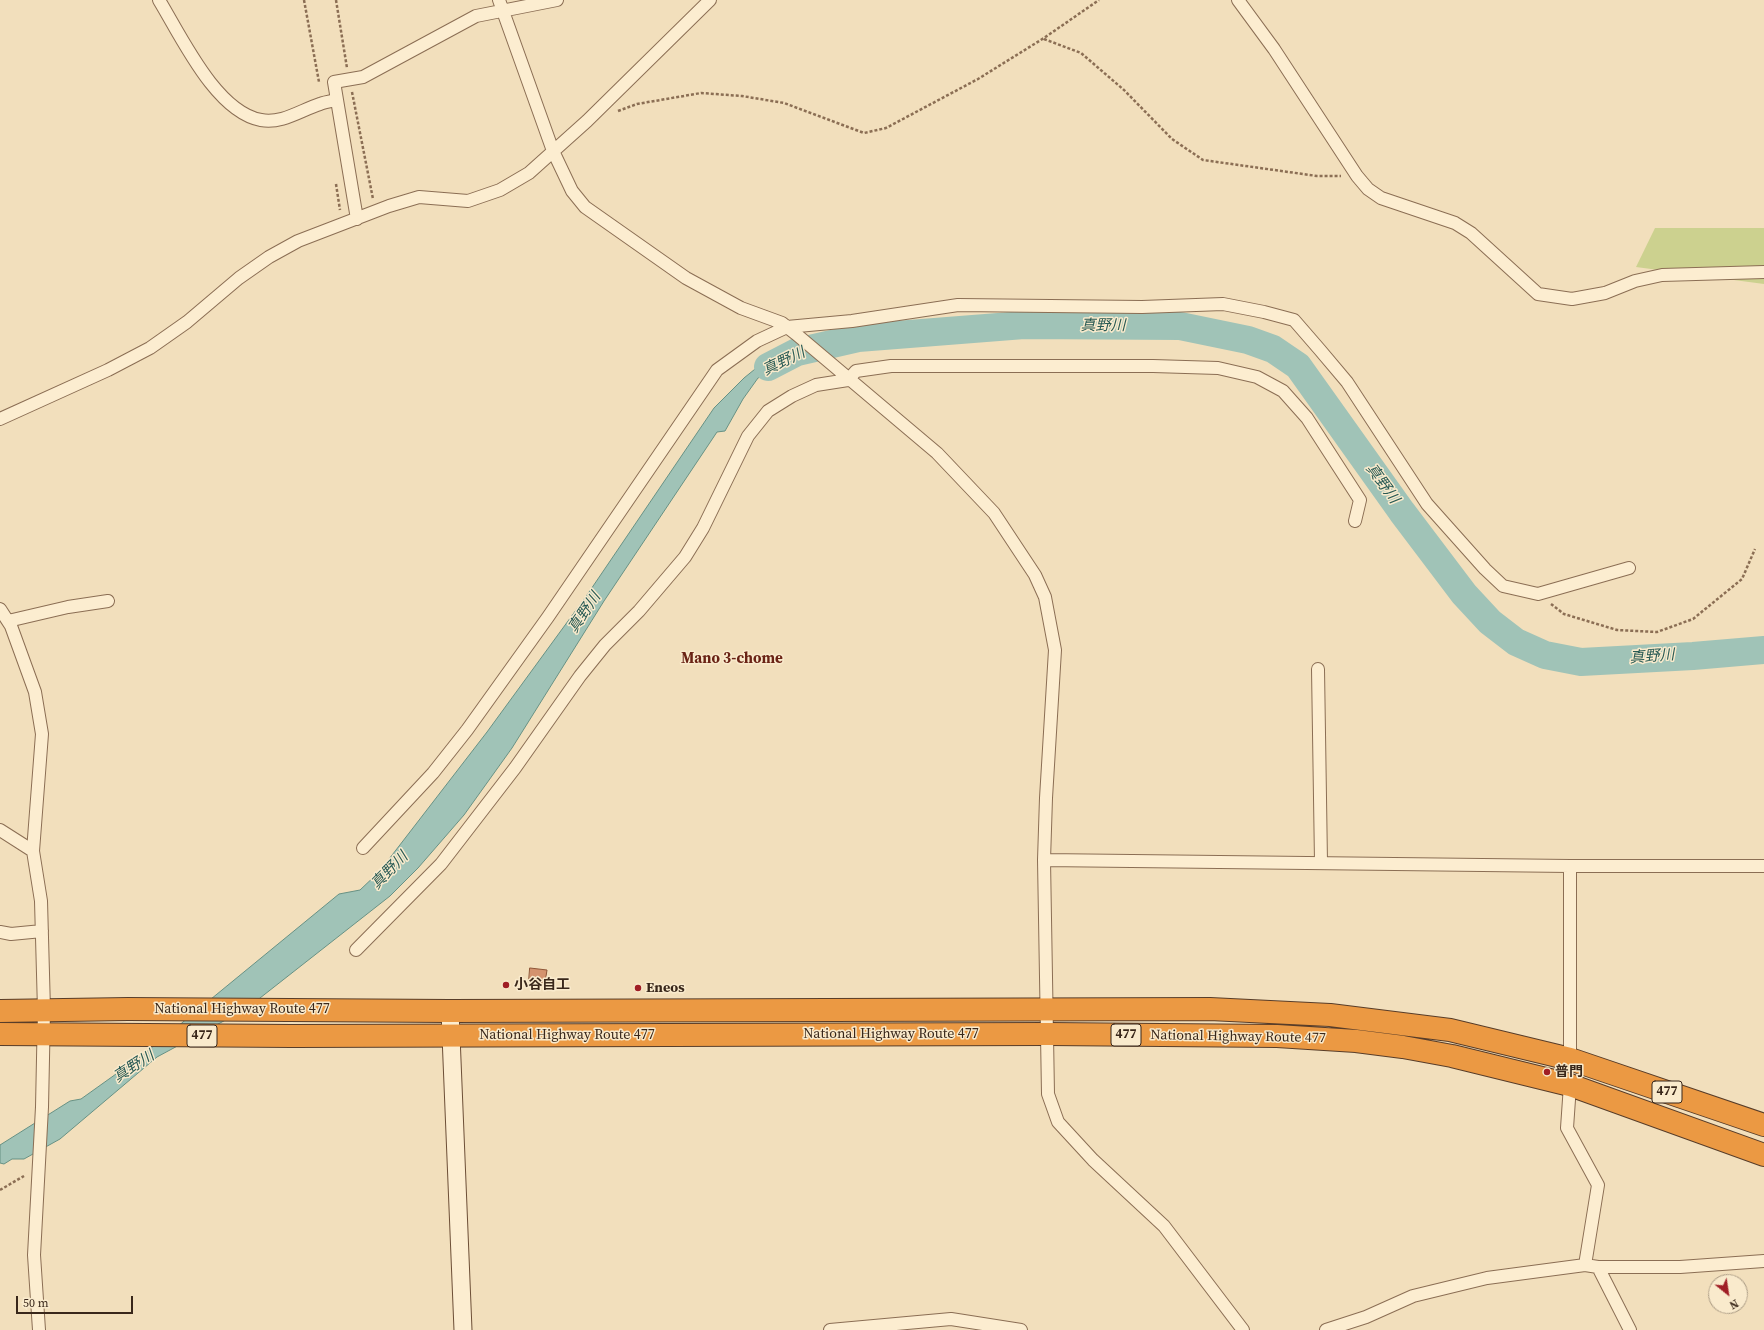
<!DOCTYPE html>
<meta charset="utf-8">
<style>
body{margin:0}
#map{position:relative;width:1764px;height:1330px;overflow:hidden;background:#f2dfbc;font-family:"Source Serif 4",serif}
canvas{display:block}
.north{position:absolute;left:1708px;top:1274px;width:40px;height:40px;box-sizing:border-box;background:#f9eacc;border:1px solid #ac9c85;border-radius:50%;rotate:150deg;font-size:11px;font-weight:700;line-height:16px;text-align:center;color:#39271a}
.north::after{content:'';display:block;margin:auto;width:14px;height:18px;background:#a01e25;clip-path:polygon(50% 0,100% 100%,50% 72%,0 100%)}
.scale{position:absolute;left:16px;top:1296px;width:117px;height:18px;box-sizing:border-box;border:2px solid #39271a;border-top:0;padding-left:5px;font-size:12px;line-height:14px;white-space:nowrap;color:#39271a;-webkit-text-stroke:3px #f9eacc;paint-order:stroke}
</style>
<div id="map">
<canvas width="1764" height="1330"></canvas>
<div class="north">N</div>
<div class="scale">50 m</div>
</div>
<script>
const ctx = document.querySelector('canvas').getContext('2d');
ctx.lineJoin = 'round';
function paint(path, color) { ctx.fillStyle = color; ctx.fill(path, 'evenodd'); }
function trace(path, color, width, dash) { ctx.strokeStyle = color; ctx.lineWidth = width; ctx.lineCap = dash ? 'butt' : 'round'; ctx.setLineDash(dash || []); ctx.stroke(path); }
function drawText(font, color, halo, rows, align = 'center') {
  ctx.font = font + ' "Source Serif 4","Noto Sans JP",serif'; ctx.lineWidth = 3; ctx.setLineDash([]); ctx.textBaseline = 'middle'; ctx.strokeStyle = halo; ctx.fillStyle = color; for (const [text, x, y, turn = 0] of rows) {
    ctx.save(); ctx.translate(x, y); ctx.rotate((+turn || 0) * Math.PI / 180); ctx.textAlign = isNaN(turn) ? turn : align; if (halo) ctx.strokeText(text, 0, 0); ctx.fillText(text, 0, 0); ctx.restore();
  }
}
const green = new Path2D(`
 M 1655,228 L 1764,228 L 1764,284 L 1636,267 Z`);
const water = new Path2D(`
 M 797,348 L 804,354 L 758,378 L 743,399 L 725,431 L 717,432 L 604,601 L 512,748 L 464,815 L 418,868 L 390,896 L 246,1009 L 157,1057 L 60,1139 L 24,1159 L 12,1159 L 4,1164 L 0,1163 L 0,1145 L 70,1101 L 81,1099 L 144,1054 L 339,894 L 360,890 L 379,872 L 487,732 L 587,595 L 714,408 L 744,378 L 760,365 Z`);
const river = new Path2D(`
 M 768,367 L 797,352 L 858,338 L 1024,325 L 1180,326 L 1248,340 L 1273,349 L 1298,366 L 1402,512 L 1464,594 L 1490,622 L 1516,642 L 1545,655 L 1581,662 L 1693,656 L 1764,650`);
const building = new Path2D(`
 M 530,968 L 547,970 L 545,983 L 529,981 Z`);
const path = new Path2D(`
 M 304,0 L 319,82
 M 336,0 L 347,68
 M 1044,39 L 1081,53 L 1124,90 L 1172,139 L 1203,160 L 1317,176 L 1341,176
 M 352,92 L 373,199
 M 618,111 L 637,104 L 701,93 L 742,96 L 784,103 L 864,133 L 886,128 L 978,79 L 1044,38 L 1099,0
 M 336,184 L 340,210
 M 1551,604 L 1564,614 L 1617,630 L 1657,632 L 1693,619 L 1742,579 L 1755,549
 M 0,1190 L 24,1176`);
const street = new Path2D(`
 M 159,0 C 181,36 216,112 261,120 C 282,124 301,110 320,104 C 325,102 332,101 337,100
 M 499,0 L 553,151 L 572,191 L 585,207 L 686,278 L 741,308 L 782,323 L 796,334 L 937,453 L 994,513 L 1035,575 L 1045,597 L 1055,650 L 1046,798 L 1044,860 L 1048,1094 L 1058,1122 L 1093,1160 L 1164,1226 L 1243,1330
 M 1238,0 L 1274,49 L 1357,176 L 1368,189 L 1381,198 L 1455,223 L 1471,233 L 1538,294 L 1572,299 L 1605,293 L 1635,281 L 1662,275 L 1764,272
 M 357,219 L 334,82 L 363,77 L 476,16 L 557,0
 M 0,419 L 108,370 L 150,348 L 187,322 L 239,278 L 269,257 L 298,241 L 389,206 L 419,197 L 468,201 L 500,190 L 529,173 L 587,121 L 710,0
 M 0,609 L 11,626 L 35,692 L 42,734 L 33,851 L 41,901 L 44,1010 L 42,1107 L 34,1255 L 39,1330
 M 8,621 L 68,607 L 108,601
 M 1318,669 L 1321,862
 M 0,830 L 33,851
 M 363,848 L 433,773 L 467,730 L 548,617 L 717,370 L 757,341 L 787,327 L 852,321 L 958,305 L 1142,307 L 1223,304 L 1264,312 L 1294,320 L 1320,350 L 1347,382 L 1427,504 L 1485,569 L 1503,586 L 1538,594 L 1629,568
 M 1044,860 L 1570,866 L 1764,866
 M 1570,866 L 1570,1059
 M 0,932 L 11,934 L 42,931
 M 356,950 L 441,864 L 515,768 L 580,676 L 605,645 L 639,611 L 685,557 L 703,528 L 748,436 L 768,411 L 792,396 L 816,385 L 848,380 L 856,371 L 891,366 L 1153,366 L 1218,368 L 1257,377 L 1283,391 L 1307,418 L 1360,500 L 1355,521
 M 1570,1085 L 1567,1128 L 1598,1185 L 1585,1265
 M 1598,1267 L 1630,1330
 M 830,1330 L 951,1319 L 1021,1330
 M 1326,1330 L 1366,1317 L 1413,1296 L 1487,1278 L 1585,1265 L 1598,1267 L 1680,1267 L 1764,1261`);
const secondary = new Path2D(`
 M 450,1011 L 463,1330`);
const highway = new Path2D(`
 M 0,1011 L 128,1009 L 450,1011 L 1210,1009 L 1330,1015 L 1450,1030 L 1570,1059 L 1764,1125
 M 0,1034 L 292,1036 L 1048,1034 L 1277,1036 L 1356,1041 L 1403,1047 L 1452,1056 L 1570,1085 L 1764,1155`);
const markers = [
 [506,985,4,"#a01e25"],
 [638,988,4,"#a01e25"],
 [1547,1072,4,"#a01e25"]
];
const shields = [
 [1126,1035,30],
 [202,1036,30],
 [1667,1092,30]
];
const shieldNames = [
 ["477",1126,1035],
 ["477",202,1036],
 ["477",1667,1092]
];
const poiNames = [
 ["小谷自工",514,985],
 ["Eneos",646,988],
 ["普門",1555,1072]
];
const streetNames = [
 ["National Highway Route 477",242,1009],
 ["National Highway Route 477",891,1034],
 ["National Highway Route 477",567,1035],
 ["National Highway Route 477",1238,1037,1]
];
const waterNames = [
 ["真野川",1103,326],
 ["真野川",784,362,-26],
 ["真野川",1382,484,54],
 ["真野川",585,613,-56],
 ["真野川",1652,657,-4],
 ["真野川",390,871,-46],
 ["真野川",134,1067,-33]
];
const neighbourhoodNames = [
 ["Mano 3-chome",732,659]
];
paint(green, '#ccd18f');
paint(water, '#a0c3b7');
trace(water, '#679184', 1);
trace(river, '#a0c3b7', 28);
paint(building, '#d4936e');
trace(building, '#8d5537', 1);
trace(street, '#8b6e54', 14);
trace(secondary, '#6d4f37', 19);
trace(highway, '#583d29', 24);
trace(path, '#8b6e54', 2.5, [3, 2]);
trace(street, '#fcedd0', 12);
trace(secondary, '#fcedd0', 17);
trace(highway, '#eb9943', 22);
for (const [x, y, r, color] of markers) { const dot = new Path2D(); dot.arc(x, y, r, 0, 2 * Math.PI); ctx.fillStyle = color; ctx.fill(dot); trace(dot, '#f9eacc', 1.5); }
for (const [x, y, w] of shields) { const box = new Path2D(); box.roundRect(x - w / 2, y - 11, w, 22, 3); ctx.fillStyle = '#f9eacc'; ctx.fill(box); trace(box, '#39271a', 1); }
drawText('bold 13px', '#39271a', null, shieldNames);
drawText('bold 14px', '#39271a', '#f9eacc', poiNames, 'left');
drawText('14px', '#39271a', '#f9eacc', streetNames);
drawText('italic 15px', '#285a54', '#f9eacc', waterNames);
drawText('bold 15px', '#6a2315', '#f9eacc', neighbourhoodNames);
</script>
